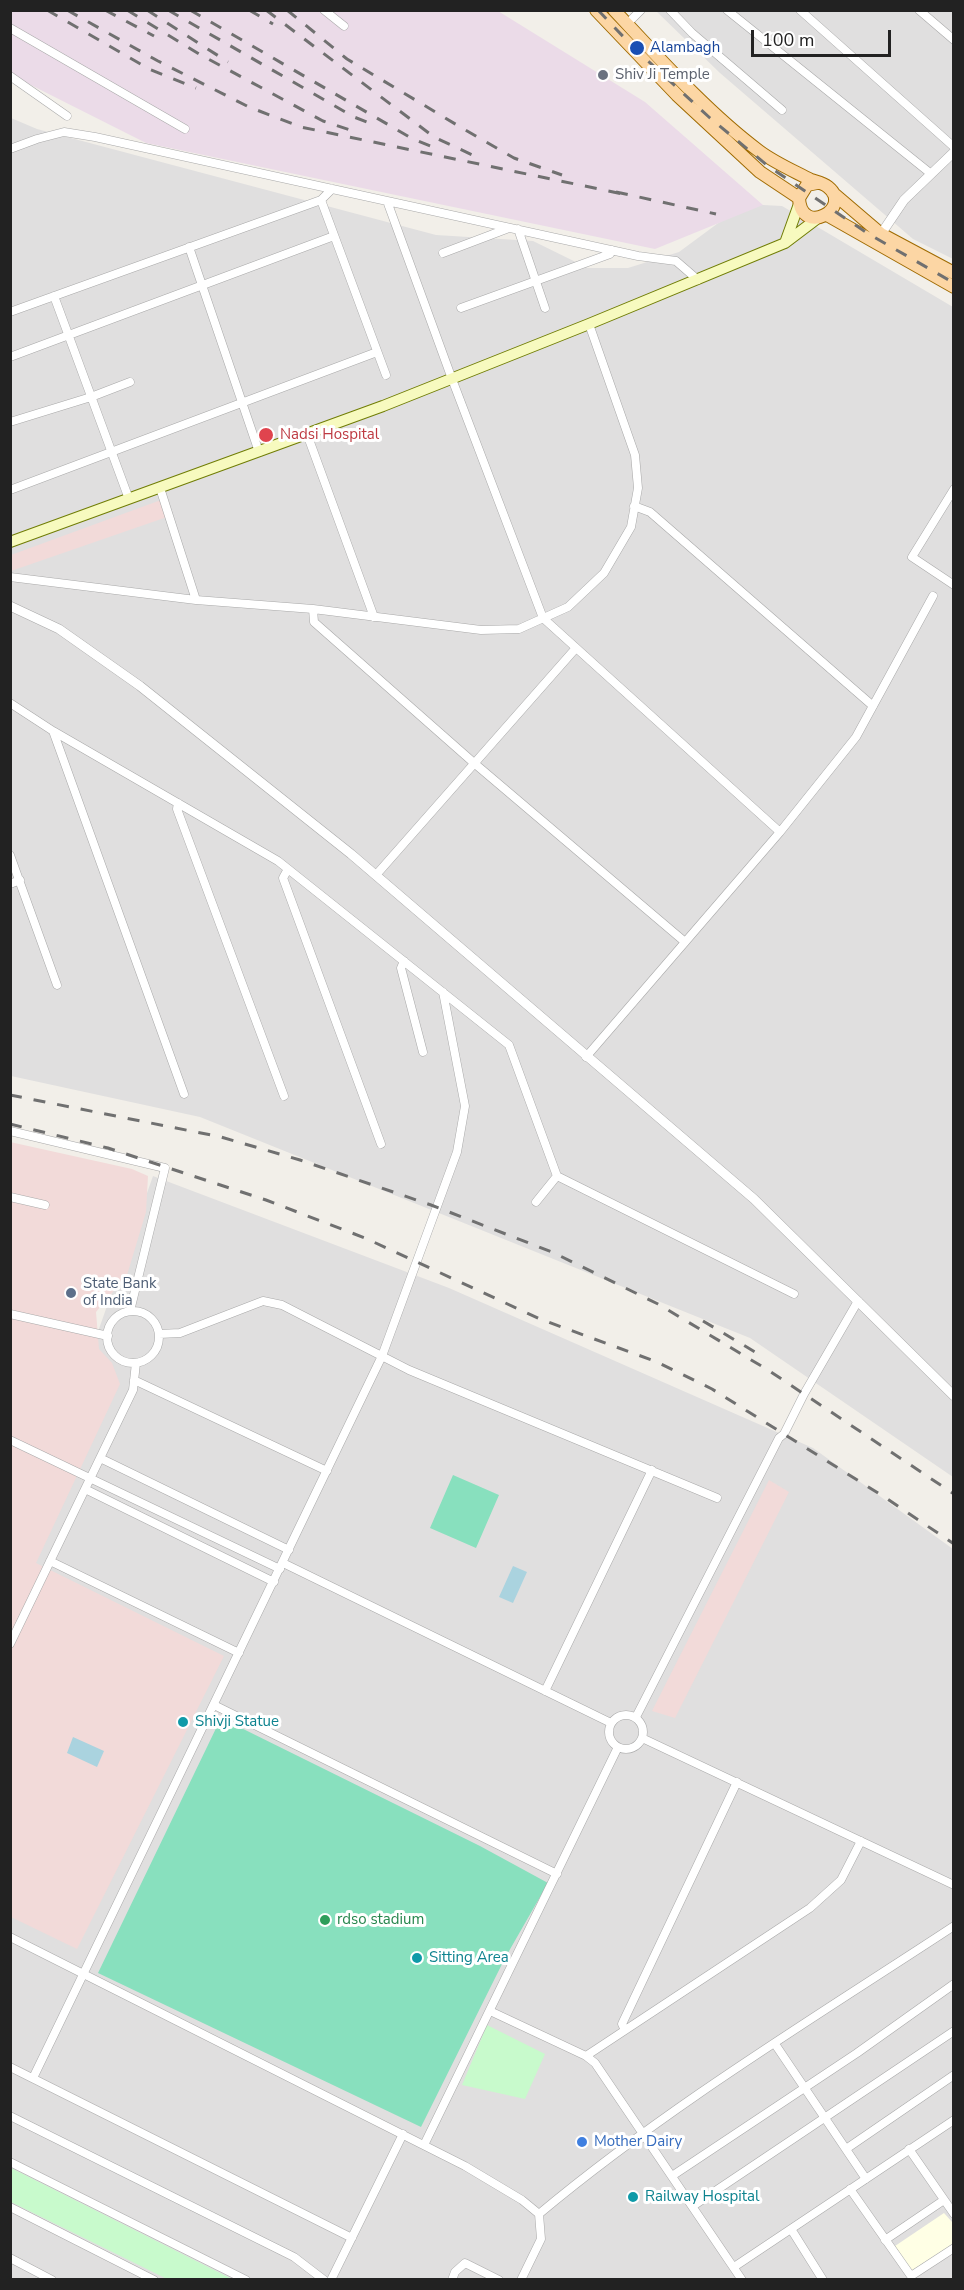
<!DOCTYPE html>
<style>
body{margin:0}
#map{position:relative;width:964px;height:2290px;overflow:hidden;background:#f2efe9;font-family:"Nunito Sans",sans-serif}
canvas{display:block}
.frame{position:absolute;inset:0;border:12px solid #222;pointer-events:none}
.scale{position:absolute;left:751px;top:30px;width:140px;height:27px;box-sizing:border-box;border:3px solid #222;border-top:0;padding-left:8px;font-size:18px;line-height:21px;white-space:nowrap;color:#222;-webkit-text-stroke:4px #fff;paint-order:stroke}
</style>
<div id="map">
<canvas width="964" height="2290"></canvas>
<div class="frame"></div>
<div class="scale">100 m</div>
</div>
<script>
const ctx = document.querySelector('canvas').getContext('2d');
ctx.lineJoin = 'round';
function paint(path, color) { ctx.fillStyle = color; ctx.fill(path, 'evenodd'); }
function trace(path, color, width, dash) { ctx.strokeStyle = color; ctx.lineWidth = width; ctx.lineCap = dash ? 'butt' : 'round'; ctx.setLineDash(dash || []); ctx.stroke(path); }
function drawText(font, color, halo, rows, align = 'center') {
  ctx.font = font + ' "Nunito Sans",sans-serif'; ctx.lineWidth = 6; ctx.setLineDash([]); ctx.textBaseline = 'middle'; ctx.strokeStyle = halo; ctx.fillStyle = color; for (const [text, x, y, turn = 0] of rows) {
    ctx.save(); ctx.translate(x, y); ctx.rotate((+turn || 0) * Math.PI / 180); ctx.textAlign = isNaN(turn) ? turn : align; if (halo) ctx.strokeText(text, 0, 0); ctx.fillText(text, 0, 0); ctx.restore();
  }
}
const residential = new Path2D(`
 M 656,11 L 953,11 L 953,259 L 913,239 L 720,73 Z
 M 11,118 L 37,129 L 436,235 L 533,241 L 588,268 L 628,268 L 679,252 L 744,204 L 782,206 L 953,307 L 953,1477 L 750,1338 L 200,1117 L 11,1076 Z
 M 153,1176 L 449,1288 L 813,1448 L 953,1549 L 953,2279 L 11,2280 L 11,1559 L 48,1473 Z`);
const commercial = new Path2D(`
 M 161,500 L 167,517 L 11,571 L 11,555 Z
 M 10,1142 L 132,1169 L 148,1176 L 146,1212 L 127,1275 L 96,1312 L 99,1349 L 112,1363 L 120,1384 L 36,1563 L 224,1656 L 77,1949 L 11,1917 Z
 M 769,1480 L 789,1492 L 675,1718 L 652,1711 Z`);
const industrial = new Path2D(`
 M 10,11 L 498,11 L 645,102 L 763,205 L 655,249 L 146,143 L 11,75 Z`);
const education = new Path2D(`
 M 944,2213 L 953,2223 L 953,2244 L 911,2271 L 895,2246 Z`);
const park = new Path2D(`
 M 487,2025 L 545,2054 L 525,2099 L 462,2085 Z
 M 10,2168 L 11,2168 L 232,2279 L 167,2279 L 11,2202 Z`);
const pitch = new Path2D(`
 M 453,1475 L 499,1495 L 476,1548 L 430,1528 Z
 M 221,1718 L 480,1846 L 548,1883 L 505,1958 L 421,2127 L 98,1973 Z`);
const water = new Path2D(`
 M 513,1566 L 527,1572 L 513,1603 L 499,1597 Z
 M 73,1737 L 104,1751 L 97,1767 L 67,1753 Z`);
const minor = new Path2D(`
 M 324,10 L 344,26
 M 670,10 L 692,33 L 782,110
 M 727,10 L 930,173
 M 800,10 L 954,147
 M 919,10 L 954,40
 M 627,24 L 641,10
 M 10,28 L 185,129
 M 10,76 L 67,116
 M 10,149 L 37,139 L 64,132 L 95,137 L 638,256 L 676,261 L 698,280
 M 321,200 L 386,375
 M 387,201 L 452,379 L 543,618 L 780,832
 M 518,229 L 545,308
 M 189,247 L 259,452
 M 443,253 L 509,228
 M 54,296 L 129,499
 M 461,308 L 610,254 L 612,250
 M 10,312 L 321,200 L 332,189
 M 10,357 L 334,236
 M 10,422 L 91,397 L 130,382
 M 307,434 L 374,617
 M 160,488 L 196,600
 M 954,489 L 912,557 L 954,585
 M 10,490 L 377,352
 M 634,506 L 650,512 L 873,706
 M 10,577 L 196,600 L 313,609 L 481,630 L 519,629 L 568,607 L 604,573 L 631,527 L 638,488 L 635,455 L 589,324
 M 313,609 L 314,622 L 474,763 L 685,942
 M 10,703 L 53,731 L 278,861 L 509,1045 L 557,1176 L 794,1294
 M 53,731 L 184,1094
 M 178,803 L 177,809 L 284,1096
 M 10,855 L 57,985
 M 288,869 L 283,878 L 381,1144
 M 376,875 L 576,648
 M 10,884 L 20,880
 M 404,961 L 401,968 L 423,1052
 M 586,1057 L 780,832 L 856,737 L 933,596
 M 10,1131 L 165,1168 L 130,1311
 M 10,1197 L 45,1205
 M 536,1202 L 557,1176
 M107 1337a26 26 0 1 1 52 0a26 26 0 1 1-52 0Z
 M 10,1314 L 108,1336
 M 159,1334 L 180,1333 L 263,1301 L 282,1305 L 409,1370 L 717,1498
 M 134,1380 L 327,1471
 M 10,1440 L 280,1569
 M 100,1458 L 289,1550
 M 85,1489 L 274,1582
 M 50,1561 L 239,1653
 M 283,1563 L 611,1723
 M 10,1644 L 133,1390 L 136,1363
 M 545,1691 L 652,1470
 M 214,1705 L 557,1874
 M609 1732a17 17 0 1 1 34 0a17 17 0 1 1-34 0Z
 M 636,1717 L 779,1438 L 784,1434 L 804,1394 L 858,1301
 M 642,1738 L 954,1885
 M 10,1937 L 465,2166 L 522,2200 L 539,2214
 M 490,2011 L 586,2056 L 595,2063 L 742,2280
 M 625,2030 L 622,2024 L 737,1782
 M 775,2044 L 866,2179
 M 586,2056 L 810,1908 L 841,1880 L 861,1841
 M 10,2067 L 352,2238
 M 33,2078 L 382,1356 L 457,1152 L 465,1106 L 443,992
 M 10,2116 L 294,2257 L 324,2280
 M 424,2145 L 618,1747
 M 846,2149 L 954,2075
 M 909,2149 L 954,2214
 M 10,2162 L 246,2280
 M 672,2176 L 857,2053 L 954,1984
 M 850,2189 L 911,2276 L 954,2248
 M 693,2206 L 954,2031
 M 10,2207 L 154,2280
 M 791,2229 L 823,2280
 M 885,2240 L 944,2200
 M 10,2258 L 52,2280
 M 734,2267 L 954,2120
 M 331,2280 L 403,2134
 M 452,2280 L 455,2272 L 465,2263 L 499,2280
 M 521,2280 L 541,2239 L 539,2214 C 667,2107 814,2018 954,1926`);
const tertiary = new Path2D(`
 M 881,234 L 904,200 L 954,152
 M 10,606 L 59,629 L 140,686 L 351,854 L 754,1199 L 954,1396`);
const secondary = new Path2D(`
 M 785,243 L 799,204
 M 10,542 L 383,406 L 589,324 L 785,243 L 818,218`);
const primary = new Path2D(`
 M 596,10 L 677,95 L 760,172 L 799,198
 M 614,10 C 658,57 708,113 759,151 C 775,163 794,171 811,180 C 817,182 823,183 828,187 C 854,208 801,238 799,198 L 807,185 L 817,183
 M 833,193 L 881,234 L 954,273
 M 827,215 L 954,287`);
const rail = new Path2D(`
 M 47,10 L 149,69 L 196,88
 M 67,10 L 158,61 L 249,107 L 301,127 L 623,194
 M 105,10 L 154,36
 M 127,10 L 199,54 L 323,121 L 350,130
 M 147,10 L 228,62
 M 168,10 L 354,117 L 377,126
 M 190,10 L 413,139 L 438,149
 M 249,10 L 273,24
 M 266,10 L 434,137 L 481,159
 M 287,10 L 347,59 L 462,128 L 514,158 L 562,175
 M 598,10 L 635,49 L 710,118 L 768,166 L 867,233 L 954,283
 M 616,192 L 716,214
 M 10,1095 L 221,1137 L 300,1160 L 431,1205 L 552,1252 L 658,1304 L 768,1370 L 954,1494
 M 10,1124 L 108,1148 L 266,1200 L 365,1238 L 540,1319 L 657,1362 L 712,1389 L 886,1498 L 954,1544
 M 703,1321 L 755,1352`);
const markers = [
 [637,48,8,"#1a4fb4"],
 [603,75,6,"#6b7280"],
 [266,435,8,"#e0444e"],
 [71,1293,6,"#5c6f8a"],
 [183,1722,6,"#0f9aa8"],
 [325,1920,6,"#2e9e5b"],
 [417,1958,6,"#0f9aa8"],
 [582,2142,6,"#3f7fe0"],
 [633,2197,6,"#0f9aa8"]
];
const transitNames = [
 ["Alambagh",650,48]
];
const worshipNames = [
 ["Shiv Ji Temple",615,75]
];
const healthNames = [
 ["Nadsi Hospital",280,435]
];
const serviceNames = [
 ["State Bank",83,1284],
 ["of India",83,1301]
];
const cultureNames = [
 ["Shivji Statue",195,1722],
 ["Sitting Area",429,1958],
 ["Railway Hospital",645,2197]
];
const leisureNames = [
 ["rdso stadium",337,1920]
];
const shopNames = [
 ["Mother Dairy",594,2142]
];
paint(residential, '#e0dfdf');
paint(commercial, '#f2dad9');
paint(industrial, '#ebdbe8');
paint(education, '#ffffe5');
paint(park, '#c8facc');
paint(pitch, '#88e0be');
paint(water, '#aad3df');
trace(minor, '#a9a9a9', 9);
trace(tertiary, '#a9a9a9', 10);
trace(secondary, '#707d05', 12);
trace(primary, '#a06b00', 14);
trace(minor, '#fff', 8);
trace(tertiary, '#fff', 9);
trace(secondary, '#f7fabf', 10);
trace(primary, '#fcd6a4', 12);
trace(rail, '#707070', 3, [12, 12]);
for (const [x, y, r, color] of markers) { const dot = new Path2D(); dot.arc(x, y, r, 0, 2 * Math.PI); ctx.fillStyle = color; ctx.fill(dot); trace(dot, '#fff', 2); }
drawText('15px', '#164399', '#fff', transitNames, 'left');
drawText('15px', '#5b616d', '#fff', worshipNames, 'left');
drawText('15px', '#be3a42', '#fff', healthNames, 'left');
drawText('15px', '#4e5e75', '#fff', serviceNames, 'left');
drawText('15px', '#0d838f', '#fff', cultureNames, 'left');
drawText('15px', '#27864d', '#fff', leisureNames, 'left');
drawText('15px', '#366cbe', '#fff', shopNames, 'left');
</script>
